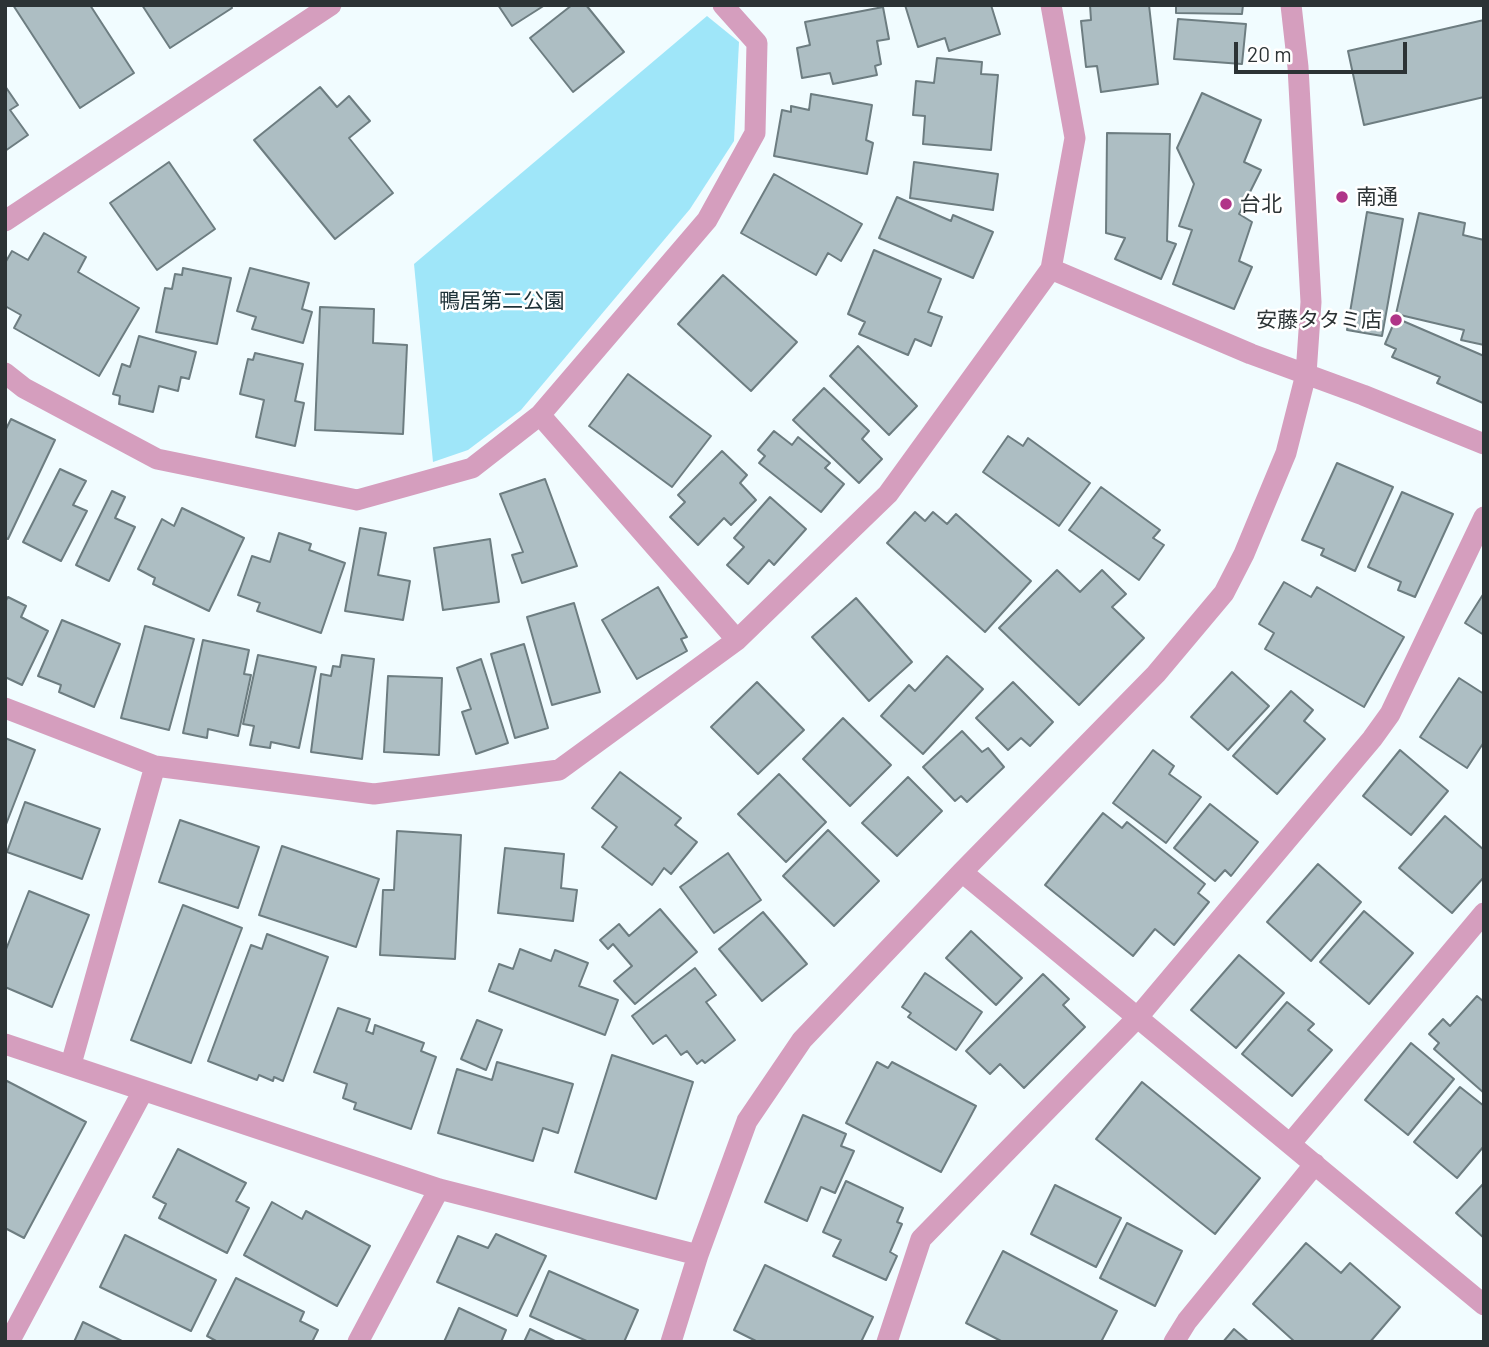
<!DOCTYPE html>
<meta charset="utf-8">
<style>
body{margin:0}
#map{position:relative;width:1489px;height:1347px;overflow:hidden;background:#f1fcff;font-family:Barlow,sans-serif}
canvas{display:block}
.frame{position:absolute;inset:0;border:7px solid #2c3335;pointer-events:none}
.scale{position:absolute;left:1234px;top:42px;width:173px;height:32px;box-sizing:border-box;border:4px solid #2c3335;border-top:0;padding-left:9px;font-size:21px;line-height:24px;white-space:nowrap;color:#2c3335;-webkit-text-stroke:5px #fff;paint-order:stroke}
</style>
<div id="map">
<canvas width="1489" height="1347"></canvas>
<div class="frame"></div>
<div class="scale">20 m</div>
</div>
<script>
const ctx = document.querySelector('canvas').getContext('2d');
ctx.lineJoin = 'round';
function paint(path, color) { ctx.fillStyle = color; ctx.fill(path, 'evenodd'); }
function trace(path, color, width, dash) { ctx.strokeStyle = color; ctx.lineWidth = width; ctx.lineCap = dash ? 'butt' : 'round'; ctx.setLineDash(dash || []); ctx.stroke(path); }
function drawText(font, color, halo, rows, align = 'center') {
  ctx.font = font + ' Barlow,"Noto Sans JP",sans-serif'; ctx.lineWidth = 5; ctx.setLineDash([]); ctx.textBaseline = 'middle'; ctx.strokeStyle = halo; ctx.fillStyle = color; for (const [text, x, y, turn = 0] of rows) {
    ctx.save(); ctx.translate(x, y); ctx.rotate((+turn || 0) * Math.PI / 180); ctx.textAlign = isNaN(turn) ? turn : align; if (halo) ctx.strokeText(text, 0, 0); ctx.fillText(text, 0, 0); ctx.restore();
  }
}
const green = new Path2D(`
 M 707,16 L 739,42 L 734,141 L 690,209 L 521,410 L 468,450 L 433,462 L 414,264 Z`);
const building = new Path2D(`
 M 13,5 L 90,5 L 134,73 L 80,108 Z
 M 142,5 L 231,5 L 232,8 L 170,48 Z
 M 498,5 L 545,5 L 512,26 Z
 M 572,5 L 586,5 L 624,52 L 573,92 L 530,38 Z
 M 905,5 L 991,5 L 1000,34 L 949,51 L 945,38 L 918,47 Z
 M 1090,5 L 1149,5 L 1158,84 L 1101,92 L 1097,66 L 1086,67 L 1081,21 L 1091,20 Z
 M 1176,5 L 1243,5 L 1242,14 L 1176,13 Z
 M 883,7 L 889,39 L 877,41 L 881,64 L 875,66 L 877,75 L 833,84 L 830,73 L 802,78 L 797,48 L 810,45 L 805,22 Z
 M 1178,19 L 1246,24 L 1242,64 L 1174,59 Z
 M 1484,20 L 1484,97 L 1364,125 L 1348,51 Z
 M 937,58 L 982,62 L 981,74 L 998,75 L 991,150 L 923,144 L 925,116 L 913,115 L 916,81 L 934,83 Z
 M 5,86 L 18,105 L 10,110 L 28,135 L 5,151 Z
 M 320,87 L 337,107 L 349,96 L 370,121 L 349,138 L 393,193 L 335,239 L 254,140 Z
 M 1202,93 L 1261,120 L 1244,162 L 1261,170 L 1239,214 L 1252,222 L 1239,261 L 1252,267 L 1234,309 L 1173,284 L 1192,230 L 1179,226 L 1194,184 L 1177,148 Z
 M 811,94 L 872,105 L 866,140 L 873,143 L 867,174 L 774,156 L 782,110 L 791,112 L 791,106 L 809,110 Z
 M 1107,133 L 1170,134 L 1167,241 L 1176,244 L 1161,279 L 1115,259 L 1125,238 L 1106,233 Z
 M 169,162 L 215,229 L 157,270 L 110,203 Z
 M 914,162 L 998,174 L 993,210 L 910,198 Z
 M 774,174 L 862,224 L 841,261 L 828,253 L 816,275 L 741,233 Z
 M 897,197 L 951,221 L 953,215 L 993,232 L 973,278 L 879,238 Z
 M 1367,212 L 1403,219 L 1382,336 L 1347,330 Z
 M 1419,213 L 1465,223 L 1463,235 L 1484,240 L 1484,345 L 1461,340 L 1464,330 L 1396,314 Z
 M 44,233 L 86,257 L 78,272 L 139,308 L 99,376 L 14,328 L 21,315 L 5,306 L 5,263 L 12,251 L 28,260 Z
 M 874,250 L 941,279 L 928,312 L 942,317 L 931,346 L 915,339 L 908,355 L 859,334 L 865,322 L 848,314 Z
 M 183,268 L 231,278 L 217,344 L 156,332 L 165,288 L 172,289 L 175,274 L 182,275 Z
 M 250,268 L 309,283 L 302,309 L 312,312 L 303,343 L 252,329 L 256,317 L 237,311 Z
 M 723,275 L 797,342 L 751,391 L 678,324 Z
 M 320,307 L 374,309 L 373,343 L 407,345 L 403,434 L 315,430 Z
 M 1396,318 L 1484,356 L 1483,403 L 1437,383 L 1440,377 L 1392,357 L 1396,349 L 1385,344 Z
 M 139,336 L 196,352 L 189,379 L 181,377 L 178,391 L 159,386 L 153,412 L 119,404 L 120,396 L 113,394 L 122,364 L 130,367 Z
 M 858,346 L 917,406 L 889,435 L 830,376 Z
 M 255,353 L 303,364 L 295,401 L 304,403 L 295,446 L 256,437 L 264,400 L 240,394 L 248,359 L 253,360 Z
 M 628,374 L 711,436 L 672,487 L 589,426 Z
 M 824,388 L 869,431 L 862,439 L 882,459 L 859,483 L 793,420 Z
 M 11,419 L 55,440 L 8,539 L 5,538 L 5,431 Z
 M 774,431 L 792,445 L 798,437 L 830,463 L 825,468 L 844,484 L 821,512 L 759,463 L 765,456 L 758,450 Z
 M 1008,436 L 1023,446 L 1028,438 L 1090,483 L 1059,526 L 983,472 Z
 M 722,451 L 747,475 L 740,483 L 756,500 L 731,525 L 724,518 L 698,545 L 670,517 L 685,502 L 678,495 Z
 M 1337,463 L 1393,487 L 1355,571 L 1321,555 L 1324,549 L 1302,540 Z
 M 60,469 L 86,481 L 73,505 L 87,511 L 61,561 L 23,542 Z
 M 545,479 L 577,566 L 522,583 L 512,555 L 523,552 L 500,494 Z
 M 1101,487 L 1160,530 L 1153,538 L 1164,545 L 1139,580 L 1069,530 Z
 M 112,491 L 125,497 L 115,518 L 135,527 L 109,581 L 76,565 Z
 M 1402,492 L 1453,514 L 1415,597 L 1398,590 L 1401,582 L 1368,567 Z
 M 770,497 L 806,529 L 774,565 L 769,560 L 748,584 L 727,565 L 744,547 L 734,538 Z
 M 182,508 L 244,538 L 209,611 L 153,584 L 155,578 L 138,569 L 162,519 L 174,526 Z
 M 915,512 L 925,521 L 933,512 L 947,524 L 956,514 L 1031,581 L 985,632 L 887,543 Z
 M 360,528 L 386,533 L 378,575 L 410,581 L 403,620 L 345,611 Z
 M 279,533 L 311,544 L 309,550 L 345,563 L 321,633 L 257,611 L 260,603 L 238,595 L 252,556 L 270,562 Z
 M 490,539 L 499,602 L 443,610 L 434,548 Z
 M 1057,570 L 1080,592 L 1102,570 L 1126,594 L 1112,607 L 1144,638 L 1079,705 L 999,628 Z
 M 1284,582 L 1311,597 L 1317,587 L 1404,637 L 1364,707 L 1265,649 L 1274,633 L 1259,624 Z
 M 658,587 L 687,637 L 681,639 L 687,651 L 637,679 L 602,620 Z
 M 1484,593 L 1484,635 L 1465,623 Z
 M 8,597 L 26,606 L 21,617 L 48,631 L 22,685 L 5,677 L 5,602 Z
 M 856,598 L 912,662 L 869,701 L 812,637 Z
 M 574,603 L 600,692 L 552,705 L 527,617 Z
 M 62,620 L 120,644 L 94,707 L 59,692 L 61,685 L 38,676 Z
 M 145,626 L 194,639 L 169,730 L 121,718 Z
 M 203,640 L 249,650 L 244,674 L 251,675 L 238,736 L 208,729 L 207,738 L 183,733 Z
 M 524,644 L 548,728 L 515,738 L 491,654 Z
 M 258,655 L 316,667 L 299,748 L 271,742 L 270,748 L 250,745 L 254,726 L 243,724 Z
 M 342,655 L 374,659 L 362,759 L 311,752 L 321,674 L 331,676 L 333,666 L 340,667 Z
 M 947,656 L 983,689 L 923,754 L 881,716 L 909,685 L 915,691 Z
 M 481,659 L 508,743 L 476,754 L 462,712 L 471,709 L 457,668 Z
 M 1232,672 L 1269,706 L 1228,750 L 1191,717 Z
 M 388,676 L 442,678 L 439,755 L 384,752 Z
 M 1459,678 L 1484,694 L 1484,742 L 1467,768 L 1420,737 Z
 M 757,682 L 804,730 L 758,774 L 711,727 Z
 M 1013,682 L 1053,722 L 1030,746 L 1021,738 L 1008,750 L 976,718 Z
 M 1291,691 L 1313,710 L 1304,721 L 1325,739 L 1277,794 L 1233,756 Z
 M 843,718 L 891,765 L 850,806 L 803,759 Z
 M 962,731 L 982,752 L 988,748 L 1004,767 L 967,802 L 961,796 L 955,801 L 923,767 Z
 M 5,738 L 35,750 L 5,827 Z
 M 1153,750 L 1174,766 L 1169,774 L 1201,797 L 1166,843 L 1113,803 Z
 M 1400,750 L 1448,791 L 1411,835 L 1363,796 Z
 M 620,772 L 681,818 L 675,825 L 697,842 L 671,874 L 664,868 L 652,885 L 602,847 L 617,827 L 592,808 Z
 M 779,774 L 826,822 L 786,862 L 738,814 Z
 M 908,777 L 942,811 L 897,856 L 862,823 Z
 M 25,802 L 100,829 L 82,879 L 7,852 Z
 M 1210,804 L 1258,842 L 1231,876 L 1225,870 L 1215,881 L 1174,848 Z
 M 1103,813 L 1122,828 L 1127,822 L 1205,884 L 1198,893 L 1209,902 L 1174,945 L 1155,929 L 1133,956 L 1045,885 Z
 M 1445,816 L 1484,850 L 1484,877 L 1452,913 L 1399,868 Z
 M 180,820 L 259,847 L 238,908 L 159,882 Z
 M 828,830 L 879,881 L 834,926 L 783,876 Z
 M 397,831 L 461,835 L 455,959 L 380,955 L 383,890 L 394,890 Z
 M 282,846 L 379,879 L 356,947 L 259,915 Z
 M 505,848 L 564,854 L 561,888 L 577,890 L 573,921 L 498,913 Z
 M 728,853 L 761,900 L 714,933 L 680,887 Z
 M 1318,864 L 1361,902 L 1311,961 L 1267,922 Z
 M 29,891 L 89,915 L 52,1007 L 5,987 L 5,952 Z
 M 183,905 L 242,928 L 191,1063 L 131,1040 Z
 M 660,909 L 697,952 L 635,1004 L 614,981 L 632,966 L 613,944 L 608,949 L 600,940 L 619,924 L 629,936 Z
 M 1364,911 L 1413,953 L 1369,1004 L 1320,962 Z
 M 763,912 L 807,964 L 762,1001 L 719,949 Z
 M 971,931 L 1022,978 L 996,1005 L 946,958 Z
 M 267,934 L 328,957 L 283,1081 L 274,1077 L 273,1081 L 259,1075 L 257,1080 L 208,1061 L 251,945 L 262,949 Z
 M 520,949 L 551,961 L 555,950 L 588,963 L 579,986 L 618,1000 L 605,1035 L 489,991 L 499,964 L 513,969 Z
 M 1239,955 L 1284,993 L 1236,1048 L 1191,1010 Z
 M 695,968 L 716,995 L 706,1002 L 735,1040 L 705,1063 L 702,1060 L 697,1064 L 687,1051 L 681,1055 L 666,1035 L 653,1044 L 632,1016 Z
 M 925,973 L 982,1012 L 956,1050 L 908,1017 L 911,1013 L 902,1007 Z
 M 1043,974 L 1069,999 L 1063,1005 L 1085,1027 L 1024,1088 L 1000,1064 L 990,1074 L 966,1051 Z
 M 1477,996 L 1484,1002 L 1484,1093 L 1434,1049 L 1439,1043 L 1429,1034 L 1443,1019 L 1450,1026 Z
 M 1287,1002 L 1314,1024 L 1308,1030 L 1332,1050 L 1292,1096 L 1242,1054 Z
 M 338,1008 L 370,1019 L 366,1031 L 373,1034 L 375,1025 L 424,1043 L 421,1051 L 436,1057 L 411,1129 L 354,1109 L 356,1103 L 343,1098 L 347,1084 L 314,1072 Z
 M 477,1020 L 502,1030 L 486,1070 L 461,1059 Z
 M 1411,1043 L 1454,1079 L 1408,1135 L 1365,1100 Z
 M 612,1055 L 693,1082 L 656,1199 L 575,1172 Z
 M 497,1062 L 573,1084 L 558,1133 L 543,1128 L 533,1161 L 438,1133 L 457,1069 L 492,1080 Z
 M 877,1062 L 888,1068 L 892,1062 L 976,1106 L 941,1172 L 846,1123 Z
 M 5,1080 L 86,1122 L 24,1238 L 5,1228 Z
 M 1142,1082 L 1260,1178 L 1215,1234 L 1096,1139 Z
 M 1460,1087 L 1484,1106 L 1484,1146 L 1457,1178 L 1414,1142 Z
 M 803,1115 L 846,1134 L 841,1146 L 854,1151 L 835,1193 L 821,1187 L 807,1221 L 765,1202 Z
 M 178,1149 L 246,1183 L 236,1201 L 249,1208 L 227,1253 L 159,1218 L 166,1204 L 153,1197 Z
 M 846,1181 L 903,1208 L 897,1222 L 902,1224 L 890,1252 L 897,1256 L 886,1280 L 833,1256 L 841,1240 L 823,1232 Z
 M 1484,1183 L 1484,1238 L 1456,1213 Z
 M 1055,1185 L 1121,1218 L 1096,1267 L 1031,1234 Z
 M 272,1202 L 302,1219 L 306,1211 L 370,1246 L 337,1306 L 244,1255 Z
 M 1127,1223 L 1182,1251 L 1155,1306 L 1100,1278 Z
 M 496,1234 L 546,1256 L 517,1316 L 437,1282 L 458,1236 L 488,1248 Z
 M 125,1235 L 216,1280 L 191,1331 L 100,1287 Z
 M 1306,1243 L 1341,1273 L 1350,1263 L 1400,1307 L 1370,1342 L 1295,1342 L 1253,1304 Z
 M 1003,1251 L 1117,1311 L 1101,1342 L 1003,1342 L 966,1323 Z
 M 765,1265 L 873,1317 L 861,1342 L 758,1342 L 734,1330 Z
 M 549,1271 L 638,1310 L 624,1342 L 589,1342 L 530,1316 Z
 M 236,1278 L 304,1312 L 300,1321 L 318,1330 L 312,1342 L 218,1342 L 207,1336 Z
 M 459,1308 L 506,1330 L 501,1342 L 444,1342 Z
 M 83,1322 L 124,1342 L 74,1342 Z
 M 530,1329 L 557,1342 L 524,1342 Z
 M 1234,1329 L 1249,1342 L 1223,1342 Z`);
const minor = new Path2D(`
 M 5,221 L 331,5
 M 1051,269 L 1251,354 L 1363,395 L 1484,444
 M 5,373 L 24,388 L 157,459 L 357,500 L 472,468 L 540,415 L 707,220 L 755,133 L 757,43 L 723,5
 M 540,415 L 737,640
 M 5,708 L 155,766 L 374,794 L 559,770 L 737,640 L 888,494 L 1051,269 L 1075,138 L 1051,5
 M 962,872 L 1484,1305
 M 5,1044 L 439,1189 L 698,1255
 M 71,1064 L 155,766
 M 1290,1144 L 1484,913
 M 9,1342 L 143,1091
 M 358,1342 L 439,1189
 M 671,1342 L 698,1255 L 747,1121 L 802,1040 L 962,872 L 1156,674 L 1224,593 L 1244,554 L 1286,453 L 1306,374 L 1311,302 L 1298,67 L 1291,5
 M 887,1342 L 921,1239 L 1137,1018 L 1372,739 L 1390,714 L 1484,517
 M 1174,1342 L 1187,1321 L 1315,1164`);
const markers = [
 [1342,197,7,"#b03588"],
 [1226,204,7,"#b03588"],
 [1396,320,7,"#b03588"]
];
const poiNames = [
 ["南通",1356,197],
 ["台北",1240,204],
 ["安藤タタミ店",1382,320,"right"]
];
const parkNames = [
 ["鴨居第二公園",502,301]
];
paint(green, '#9fe6f9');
paint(building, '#adbec3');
trace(building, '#6d7d81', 2);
trace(minor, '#d59ebe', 21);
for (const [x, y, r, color] of markers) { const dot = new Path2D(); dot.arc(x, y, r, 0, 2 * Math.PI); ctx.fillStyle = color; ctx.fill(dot); trace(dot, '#fff', 2.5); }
drawText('21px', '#2c3335', '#fff', poiNames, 'left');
drawText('21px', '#1d3137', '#fff', parkNames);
</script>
